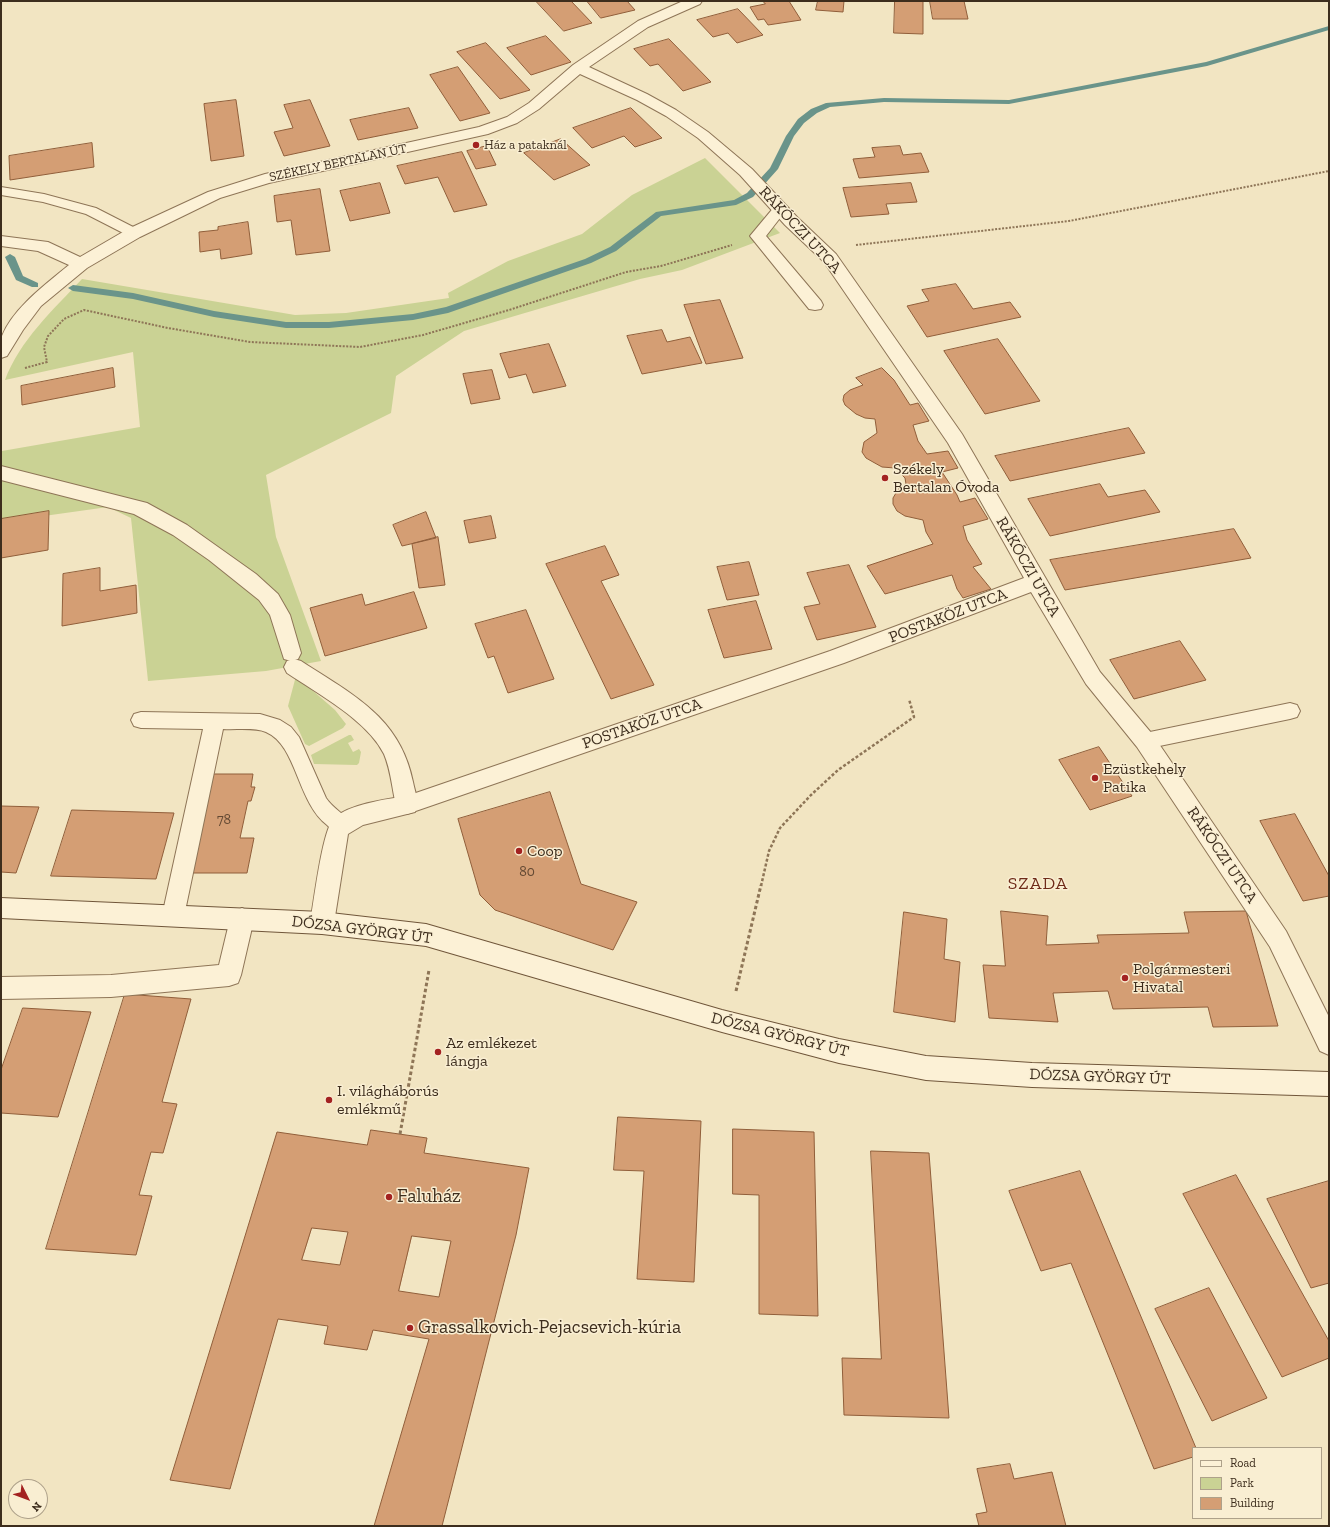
<!DOCTYPE html>
<meta charset="utf-8">
<style>
body{margin:0}
#map{position:relative;width:1330px;height:1527px;overflow:hidden;background:#f2e5c2;font-family:"Zilla Slab",serif}
canvas{display:block}
.frame{position:absolute;inset:0;border:2px solid #3d2d1d;pointer-events:none}
.legend{position:absolute;left:1192px;top:1447px;width:130px;height:72px;box-sizing:border-box;background:#f9eed2;border:1px solid #aea18a;margin:0;padding:5px 7px;list-style:none;font-size:12px;color:#3d2d1d}
.legend li{display:flex;align-items:center;gap:8px;height:20px}
.legend b{width:20px;border:1px solid #aea18a}
.north{position:absolute;left:8px;top:1479px;width:40px;height:40px;box-sizing:border-box;background:#f9eed2;border:1px solid #aea18a;border-radius:50%;rotate:132deg;font-size:11px;font-weight:700;line-height:16px;text-align:center;color:#3d2d1d}
.north::after{content:'';display:block;margin:auto;width:14px;height:18px;background:#a32221;clip-path:polygon(50% 0,100% 100%,50% 72%,0 100%)}
</style>
<div id="map">
<canvas width="1330" height="1527"></canvas>
<div class="frame"></div>
<ul class="legend">
<li><b style="height:5px;background:#fcf1d6"></b>Road</li>
<li><b style="height:11px;background:#cad294"></b>Park</li>
<li><b style="height:11px;background:#d49e74"></b>Building</li>
</ul>
<div class="north">N</div>
</div>
<script>
const ctx = document.querySelector('canvas').getContext('2d');
ctx.lineJoin = 'round';
function paint(path, color) { ctx.fillStyle = color; ctx.fill(path, 'evenodd'); }
function trace(path, color, width, dash) { ctx.strokeStyle = color; ctx.lineWidth = width; ctx.lineCap = dash ? 'butt' : 'round'; ctx.setLineDash(dash || []); ctx.stroke(path); }
function drawText(font, color, halo, rows, align = 'center') {
  ctx.font = font + ' "Zilla Slab",serif'; ctx.lineWidth = 3; ctx.setLineDash([]); ctx.textBaseline = 'middle'; ctx.strokeStyle = halo; ctx.fillStyle = color; for (const [text, x, y, turn = 0] of rows) {
    ctx.save(); ctx.translate(x, y); ctx.rotate((+turn || 0) * Math.PI / 180); ctx.textAlign = isNaN(turn) ? turn : align; if (halo) ctx.strokeText(text, 0, 0); ctx.fillText(text, 0, 0); ctx.restore();
  }
}
const green = new Path2D(`
 M 705,158 L 780,233 L 682,270 L 640,279 L 464,331 L 396,376 L 391,413 L 266,475 L 276,537 L 321,661 L 266,671 L 148,681 L 131,518 L 108,507 L 1,522 L 2,451 L 140,427 L 133,352 L 5,380 C 20,340 53,310 82,279 L 295,315 L 346,313 L 449,298 L 448,293 L 508,261 L 582,234 L 632,195 Z
 M 296,676 L 335,710 L 346,724 L 343,728 L 309,746 L 305,744 L 288,706 Z
 M 349,735 L 351,735 L 354,740 L 348,743 L 353,752 L 359,749 L 361,752 L 359,763 L 357,765 L 314,764 L 311,755 Z`);
const stream = new Path2D(`
 M 1329,26 L 1329,30 L 1207,66 L 1009,104 L 884,102 L 830,107 L 817,113 L 804,123 L 794,136 L 778,169 L 753,197 L 736,205 L 661,216 L 616,251 L 591,263 L 448,313 L 413,320 L 329,328 L 286,328 L 214,317 L 133,299 L 73,291 L 68,288 L 73,285 L 133,293 L 214,311 L 286,322 L 329,322 L 413,314 L 446,307 L 585,259 L 610,247 L 656,212 L 734,200 L 747,193 L 770,168 L 786,136 L 798,119 L 811,109 L 826,103 L 884,98 L 1009,100 L 1206,62 Z
 M 10,254 L 15,257 L 23,276 L 38,283 L 38,287 L 32,287 L 16,280 L 5,257 Z`);
const building = new Path2D(`
 M 536,1 L 571,1 L 592,23 L 564,31 Z
 M 587,1 L 627,1 L 635,10 L 601,18 Z
 M 763,1 L 789,1 L 801,20 L 768,25 L 764,19 L 758,20 L 750,7 L 765,4 Z
 M 818,1 L 844,1 L 843,12 L 816,10 Z
 M 895,1 L 923,1 L 923,34 L 894,33 Z
 M 930,1 L 964,1 L 968,19 L 933,19 Z
 M 738,9 L 763,35 L 737,43 L 728,33 L 713,37 L 697,20 Z
 M 546,36 L 571,62 L 531,75 L 507,48 Z
 M 669,39 L 711,82 L 683,91 L 658,64 L 650,66 L 634,49 Z
 M 486,43 L 530,90 L 500,99 L 457,52 Z
 M 458,67 L 490,113 L 460,121 L 430,75 Z
 M 236,100 L 244,156 L 211,161 L 204,104 Z
 M 310,100 L 330,146 L 284,156 L 274,132 L 293,128 L 284,105 Z
 M 409,108 L 418,128 L 358,140 L 350,120 Z
 M 631,108 L 662,138 L 635,147 L 624,136 L 592,148 L 573,128 Z
 M 561,139 L 590,165 L 554,180 L 524,153 Z
 M 92,143 L 94,167 L 10,180 L 9,156 Z
 M 487,146 L 496,165 L 476,169 L 467,151 Z
 M 900,146 L 903,155 L 921,153 L 929,172 L 859,178 L 853,159 L 875,157 L 872,148 Z
 M 462,152 L 487,205 L 454,212 L 438,177 L 405,184 L 397,166 Z
 M 380,183 L 390,213 L 350,221 L 340,191 Z
 M 911,183 L 917,202 L 886,204 L 889,214 L 851,217 L 843,188 Z
 M 320,189 L 330,251 L 296,255 L 291,220 L 277,222 L 274,196 Z
 M 248,222 L 252,254 L 221,259 L 220,249 L 200,252 L 199,232 L 218,230 L 218,227 Z
 M 956,284 L 973,309 L 1010,302 L 1021,317 L 927,337 L 907,306 L 929,301 L 922,290 Z
 M 720,300 L 743,358 L 706,364 L 684,305 Z
 M 662,330 L 667,342 L 690,337 L 702,363 L 642,374 L 627,336 Z
 M 998,339 L 1040,401 L 985,414 L 944,351 Z
 M 549,344 L 566,386 L 533,393 L 526,374 L 509,378 L 500,354 Z
 M 113,368 L 115,387 L 22,405 L 21,386 Z
 M 882,368 L 894,380 L 910,405 L 918,403 L 929,421 L 913,425 L 918,441 L 927,454 L 948,451 L 958,468 L 942,472 L 957,495 L 960,502 L 975,498 L 988,519 L 963,526 L 967,540 L 982,564 L 973,567 L 991,589 L 963,598 L 957,589 L 952,575 L 885,594 L 867,566 L 933,544 L 926,532 L 923,520 L 905,516 L 897,511 L 893,504 L 893,498 L 899,488 L 906,484 L 905,478 L 895,468 L 882,467 L 873,462 L 866,458 L 862,452 L 864,442 L 877,433 L 875,419 L 865,418 L 856,414 L 845,405 L 843,400 L 844,395 L 850,390 L 863,385 L 856,378 Z
 M 492,370 L 500,399 L 471,404 L 463,374 Z
 M 1129,428 L 1145,453 L 1010,481 L 995,456 Z
 M 1100,484 L 1108,497 L 1145,490 L 1160,512 L 1050,536 L 1028,499 Z
 M 49,511 L 48,550 L 1,558 L 1,519 Z
 M 426,512 L 436,538 L 402,546 L 393,525 Z
 M 491,516 L 496,538 L 469,543 L 464,521 Z
 M 1234,529 L 1251,558 L 1065,590 L 1050,560 Z
 M 438,537 L 445,585 L 419,588 L 412,544 Z
 M 605,546 L 619,575 L 601,581 L 654,685 L 611,699 L 546,564 Z
 M 749,562 L 759,595 L 727,600 L 717,567 Z
 M 849,565 L 876,627 L 817,640 L 804,607 L 820,604 L 807,573 Z
 M 100,568 L 100,591 L 136,585 L 137,613 L 62,626 L 63,574 Z
 M 414,592 L 427,628 L 325,656 L 310,608 L 362,594 L 365,605 Z
 M 756,601 L 772,649 L 724,658 L 708,610 Z
 M 526,610 L 554,679 L 508,693 L 494,656 L 488,658 L 475,624 Z
 M 1180,641 L 1206,680 L 1134,699 L 1110,660 Z
 M 1099,747 L 1132,796 L 1090,810 L 1059,760 Z
 M 214,774 L 253,774 L 251,787 L 255,787 L 251,801 L 248,801 L 240,838 L 254,838 L 247,873 L 192,873 Z
 M 550,792 L 581,884 L 637,902 L 613,950 L 495,910 L 480,895 L 458,819 Z
 M 1,806 L 39,807 L 16,873 L 1,872 Z
 M 72,810 L 174,813 L 156,879 L 51,876 Z
 M 1295,814 L 1329,876 L 1329,896 L 1303,901 L 1260,821 Z
 M 1001,911 L 1048,916 L 1046,945 L 1099,943 L 1097,935 L 1189,933 L 1184,912 L 1246,911 L 1278,1026 L 1213,1027 L 1208,1007 L 1113,1009 L 1108,991 L 1053,993 L 1058,1022 L 989,1018 L 983,965 L 1005,966 Z
 M 904,912 L 947,919 L 944,959 L 960,962 L 955,1022 L 894,1012 Z
 M 125,994 L 191,999 L 162,1102 L 177,1104 L 163,1153 L 151,1152 L 139,1195 L 152,1196 L 136,1255 L 46,1249 Z
 M 23,1008 L 91,1012 L 58,1117 L 1,1113 L 1,1070 Z
 M 618,1117 L 701,1121 L 694,1282 L 637,1279 L 644,1171 L 614,1170 Z
 M 733,1129 L 814,1132 L 818,1316 L 759,1314 L 759,1195 L 733,1194 Z
 M 371,1130 L 427,1138 L 424,1153 L 529,1168 L 516,1235 L 442,1526 L 374,1526 L 429,1339 L 373,1330 L 367,1350 L 324,1344 L 328,1326 L 278,1319 L 230,1489 L 170,1480 L 277,1132 L 367,1145 ZM 312,1228 L 348,1232 L 340,1265 L 302,1260 ZM 412,1236 L 451,1241 L 439,1297 L 399,1291 Z
 M 871,1151 L 929,1153 L 949,1418 L 844,1415 L 842,1358 L 881,1359 Z
 M 1080,1171 L 1196,1448 L 1193,1448 L 1193,1457 L 1154,1469 L 1071,1263 L 1041,1271 L 1009,1191 Z
 M 1236,1175 L 1329,1341 L 1329,1358 L 1282,1377 L 1183,1194 Z
 M 1329,1181 L 1329,1283 L 1311,1288 L 1267,1199 Z
 M 1209,1288 L 1267,1398 L 1212,1421 L 1155,1309 Z
 M 1010,1464 L 1014,1479 L 1052,1472 L 1066,1526 L 979,1526 L 976,1514 L 987,1512 L 977,1469 Z`);
const pathFar2 = new Path2D(`
 M 856,245 L 1069,221 L 1329,171
 M 25,368 L 47,362 L 44,347 L 48,336 L 64,319 L 84,310 L 168,328 L 250,342 L 360,347 L 423,335 L 509,310 L 626,272 L 661,266 L 732,245`);
const pathFar1 = new Path2D(`
 M 761,886 L 769,851 L 780,828 L 811,795 L 838,770 L 914,717 L 909,699`);
const path = new Path2D(`
 M 736,991 L 761,885
 M 400,1134 L 429,970`);
const service = new Path2D(`
 M 1,187 L 44,194 L 96,208 L 139,230 L 141,233 L 139,236 L 129,236 L 86,214 L 43,202 L 1,195 Z
 M 780,204 L 785,206 L 787,209 L 766,236 L 821,301 L 823,305 L 821,309 L 815,310 L 809,309 L 750,236 L 775,206 Z
 M 1290,703 L 1297,705 L 1300,711 L 1297,717 L 1290,719 L 1145,749 L 1138,747 L 1135,741 L 1138,735 L 1145,733 Z
 M 141,712 L 260,714 L 280,720 L 291,727 L 299,737 L 326,798 C 333,809 346,814 351,825 L 348,831 C 339,835 334,832 327,825 C 297,802 297,745 266,732 C 254,727 236,730 223,729 L 184,916 L 181,923 L 173,926 L 165,923 L 162,916 L 203,729 L 141,728 L 134,726 L 131,720 L 134,714 Z`);
const pedestrian = new Path2D(`
 M 294,659 L 301,661 C 353,695 400,717 413,782 C 415,793 420,802 415,812 L 407,814 L 399,812 L 396,805 C 392,789 391,770 384,754 C 367,720 318,694 287,673 L 284,667 L 287,661 Z`);
const minor = new Path2D(`
 M 683,1 L 702,1 L 700,4 L 648,27 L 589,67 L 647,94 L 676,110 L 708,132 L 752,169 L 797,217 L 836,254 L 962,434 L 1100,672 L 1153,735 L 1286,931 L 1329,1017 L 1329,1055 L 1320,1051 L 1270,947 L 1137,747 L 1086,684 L 1031,592 L 844,663 L 407,814 L 363,825 L 348,834 L 334,923 L 330,930 L 322,934 L 314,930 L 310,923 C 314,903 322,830 334,818 C 350,804 387,799 407,796 L 830,651 L 1024,578 L 948,443 L 824,262 L 785,225 L 740,175 L 698,138 L 666,116 L 637,100 L 580,74 L 539,109 L 517,123 L 488,134 L 269,183 L 220,198 L 140,237 L 87,268 L 41,306 L 23,330 L 7,356 L 1,358 C 1,352 0,342 2,336 C 13,308 46,284 69,265 L 38,251 L 1,246 L 1,236 L 48,242 L 80,257 L 128,229 L 208,192 L 265,174 L 479,127 L 507,117 L 529,103 L 573,65 L 638,21 Z
 M 1,466 L 147,503 L 187,525 L 256,574 L 278,594 L 290,615 L 301,653 L 298,659 L 291,661 L 284,659 L 270,615 L 259,600 L 209,560 L 173,535 L 134,514 L 1,480 Z
 M 242,908 L 250,912 L 254,919 L 241,975 L 238,983 L 229,986 L 111,997 L 1,999 L 1,977 L 111,975 L 219,965 L 230,919 L 234,912 Z`);
const secondary = new Path2D(`
 M 1,898 L 322,912 L 426,924 L 722,1010 L 839,1039 L 926,1056 L 1032,1063 L 1329,1072 L 1329,1096 L 1032,1087 L 926,1080 L 839,1063 L 722,1032 L 426,946 L 322,934 L 1,918 Z`);
const markers = [
 [476,145,4,"#a32221"],
 [885,478,4,"#a32221"],
 [1095,778,4,"#a32221"],
 [519,851,4,"#a32221"],
 [1125,978,4,"#a32221"],
 [438,1052,4,"#a32221"],
 [329,1100,4,"#a32221"],
 [389,1197,4,"#a32221"],
 [410,1328,4,"#a32221"]
];
const farPoinames = [
 ["Ház a pataknál",484,145]
];
const farStreetnames = [
 ["SZÉKELY BERTALAN ÚT",338,163,-12]
];
const numberNames = [
 ["78",224,820],
 ["80",527,872]
];
const streetNames = [
 ["RÁKÓCZI UTCA",800,230,47],
 ["RÁKÓCZI UTCA",1028,567,60],
 ["POSTAKÖZ UTCA",948,616,-21],
 ["POSTAKÖZ UTCA",642,724,-19],
 ["RÁKÓCZI UTCA",1222,855,56],
 ["DÓZSA GYÖRGY ÚT",362,930,7],
 ["DÓZSA GYÖRGY ÚT",780,1035,14],
 ["DÓZSA GYÖRGY ÚT",1100,1077,2]
];
const poiNames = [
 ["Székely",893,469],
 ["Bertalan Óvoda",893,487],
 ["Ezüstkehely",1103,769],
 ["Patika",1103,787],
 ["Coop",527,851],
 ["Polgármesteri",1133,969],
 ["Hivatal",1133,987],
 ["Az emlékezet",446,1043],
 ["lángja",446,1061],
 ["I. világháborús",337,1091],
 ["emlékmű",337,1109]
];
const quarterNames = [
 ["SZADA",1038,884]
];
const nearPoinames = [
 ["Faluház",397,1197],
 ["Grassalkovich-Pejacsevich-kúria",418,1328]
];
paint(green, '#cad294');
paint(stream, '#6a948a');
paint(building, '#d49e74');
trace(building, '#905e3a', 1);
trace(service, '#8e7557', 2);
trace(pedestrian, '#8e7557', 2);
trace(minor, '#8e7557', 2);
trace(secondary, '#70563a', 2);
trace(pathFar2, '#8e7557', 2, [2, 1.5]);
trace(pathFar1, '#8e7557', 2.5, [3, 2]);
trace(path, '#8e7557', 3, [3.5, 2.5]);
paint(service, '#fcf1d6');
paint(pedestrian, '#fcf1d6');
paint(minor, '#fcf1d6');
paint(secondary, '#fcf1d6');
for (const [x, y, r, color] of markers) { const dot = new Path2D(); dot.arc(x, y, r, 0, 2 * Math.PI); ctx.fillStyle = color; ctx.fill(dot); trace(dot, '#f9eed2', 1.5); }
drawText('13px', '#3d2d1d', '#f9eed2', farPoinames, 'left');
drawText('13px', '#3d2d1d', '#f9eed2', farStreetnames);
drawText('14px', '#634933', null, numberNames);
drawText('16px', '#3d2d1d', '#f9eed2', streetNames);
drawText('16px', '#3d2d1d', '#f9eed2', poiNames, 'left');
ctx.letterSpacing = '1px';
drawText('18px', '#6e2b18', '#f9eed2', quarterNames);
ctx.letterSpacing = '0px';
drawText('19px', '#3d2d1d', '#f9eed2', nearPoinames, 'left');
</script>
